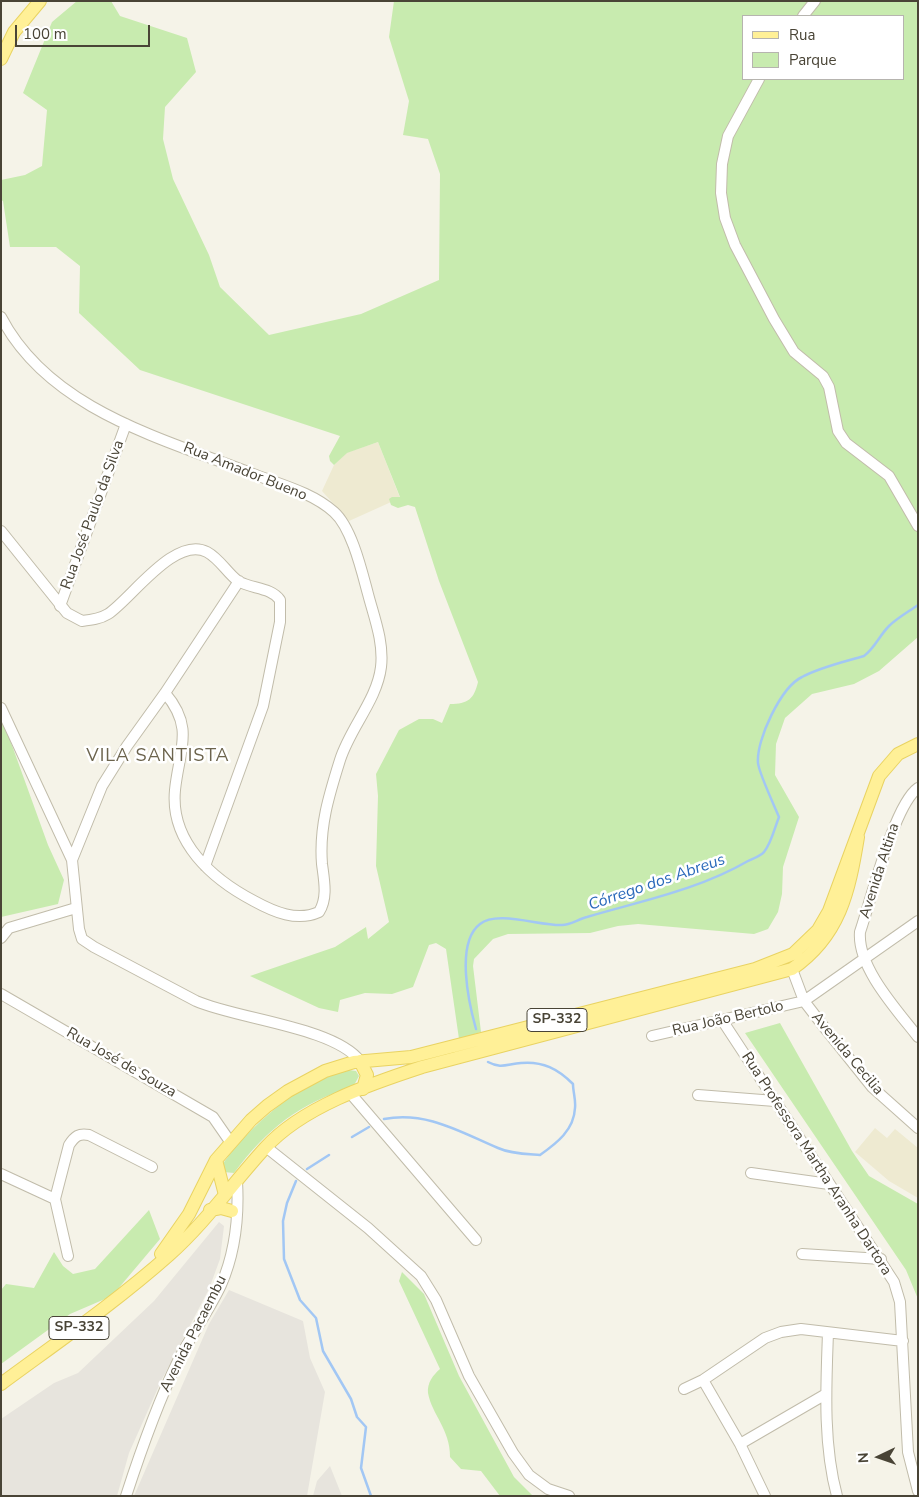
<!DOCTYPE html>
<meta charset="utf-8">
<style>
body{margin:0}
#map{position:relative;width:919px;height:1497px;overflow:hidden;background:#f5f3e8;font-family:"Nunito Sans",sans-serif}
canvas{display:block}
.frame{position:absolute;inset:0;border:2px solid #494436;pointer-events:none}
.legend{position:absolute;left:742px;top:15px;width:162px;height:65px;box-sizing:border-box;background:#fff;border:1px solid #b6b4af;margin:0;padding:6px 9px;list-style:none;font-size:15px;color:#494436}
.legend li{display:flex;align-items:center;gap:10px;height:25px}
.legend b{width:25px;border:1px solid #b6b4af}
.north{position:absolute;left:854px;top:1432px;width:50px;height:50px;-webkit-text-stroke:4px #fff;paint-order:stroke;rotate:267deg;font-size:14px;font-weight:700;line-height:20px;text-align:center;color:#494436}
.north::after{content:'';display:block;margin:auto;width:18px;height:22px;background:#494436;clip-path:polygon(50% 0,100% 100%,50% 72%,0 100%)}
.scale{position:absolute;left:15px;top:25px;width:135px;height:22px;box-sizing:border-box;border:2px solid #494436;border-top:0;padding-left:6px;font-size:15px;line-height:18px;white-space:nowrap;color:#494436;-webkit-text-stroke:4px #fff;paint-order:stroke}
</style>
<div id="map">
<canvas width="919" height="1497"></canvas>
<div class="frame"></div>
<ul class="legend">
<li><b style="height:6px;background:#fff097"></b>Rua</li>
<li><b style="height:14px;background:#c8ebaf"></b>Parque</li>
</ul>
<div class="north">N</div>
<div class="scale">100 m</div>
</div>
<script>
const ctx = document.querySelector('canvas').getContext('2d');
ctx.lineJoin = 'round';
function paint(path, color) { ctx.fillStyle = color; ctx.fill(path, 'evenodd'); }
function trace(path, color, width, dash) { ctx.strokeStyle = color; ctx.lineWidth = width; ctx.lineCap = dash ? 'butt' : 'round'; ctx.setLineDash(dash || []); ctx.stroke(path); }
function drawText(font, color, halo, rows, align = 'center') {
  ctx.font = font + ' "Nunito Sans",sans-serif'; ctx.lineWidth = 5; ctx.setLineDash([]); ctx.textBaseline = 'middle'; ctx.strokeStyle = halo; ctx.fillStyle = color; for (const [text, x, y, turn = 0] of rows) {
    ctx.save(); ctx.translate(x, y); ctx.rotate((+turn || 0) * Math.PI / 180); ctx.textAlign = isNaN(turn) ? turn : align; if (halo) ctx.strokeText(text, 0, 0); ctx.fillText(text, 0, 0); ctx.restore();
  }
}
const industrial = new Path2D(`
 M 219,1222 L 224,1226 L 220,1259 L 209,1289 L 162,1379 L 129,1453 L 117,1496 L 1,1496 L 1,1419 L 54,1383 L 78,1373 L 154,1301 Z
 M 229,1290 L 303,1321 L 310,1358 L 325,1392 L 307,1496 L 134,1496 L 209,1324 Z
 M 330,1466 L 342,1496 L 313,1496 L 317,1481 Z`);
const education = new Path2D(`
 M 378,442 L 400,498 L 349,521 L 322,491 L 334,465 L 346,453 Z
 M 875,1128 L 887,1138 L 895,1129 L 918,1148 L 918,1198 L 889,1181 L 855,1152 Z`);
const green = new Path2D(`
 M 77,1 L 111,1 L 120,16 L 187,38 L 196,72 L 165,107 L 163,139 L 173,179 L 209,255 L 220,287 L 269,335 L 361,314 L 439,280 L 440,174 L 428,139 L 403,135 L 409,101 L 389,37 L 394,1 L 918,1 L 918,637 L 879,671 L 854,684 L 812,694 L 785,718 L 776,744 L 775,775 L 799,817 L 783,867 L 782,894 L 778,912 L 768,929 L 754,934 L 638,924 L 618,926 L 590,933 L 508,934 L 493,939 L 474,959 L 473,966 L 481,1032 L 459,1039 L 446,949 L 436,943 L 429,945 L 413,987 L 392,994 L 365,993 L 340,1000 L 338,1012 L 319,1008 L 250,976 L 335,947 L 366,927 L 368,939 L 389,922 L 376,866 L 378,796 L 376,774 L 399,730 L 419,719 L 433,719 L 442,723 L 450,704 C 468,704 474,699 478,682 L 439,581 L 415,507 L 408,505 L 398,508 L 391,505 L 389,499 L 392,497 L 400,497 L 378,442 L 347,453 L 334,465 L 330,461 L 329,456 L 340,436 L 140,370 L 79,313 L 80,266 L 56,247 L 10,247 L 3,201 L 1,200 L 1,180 L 25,175 L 42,166 L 47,110 L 23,93 L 52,22 ZM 743,16 L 903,16 L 903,79 L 743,79 Z
 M 1,715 L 48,845 L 64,880 L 58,904 L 1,917 Z
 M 780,1023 L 852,1151 L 869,1176 L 918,1204 L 918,1299 L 906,1270 L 745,1033 Z
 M 349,1070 L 356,1071 L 359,1076 L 353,1087 C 299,1103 267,1129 234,1173 L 224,1172 L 223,1164 C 245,1130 308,1074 349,1070 Z
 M 149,1210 L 160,1239 L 112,1296 L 70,1314 L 1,1364 L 1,1290 L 6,1284 L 34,1288 L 54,1252 L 63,1266 L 73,1274 L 95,1269 Z
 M 402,1272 L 424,1294 L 459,1376 L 514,1477 L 533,1496 L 500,1496 L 481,1471 L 461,1469 L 450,1457 C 450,1429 432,1415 428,1393 C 427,1383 433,1375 440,1369 L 399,1281 Z`);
const stream = new Path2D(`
 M 476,1029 C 469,1004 455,943 480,924 C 497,910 540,926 562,925 C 570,925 579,919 587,917 C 641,901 698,890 748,861 C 752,859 761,856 764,852 C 771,844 775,827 779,817 C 774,805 759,773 758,763 C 756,740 781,687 802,677 C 821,667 844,662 864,656 C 875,648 879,636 889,626 C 897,618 908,612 918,605
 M 384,1119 C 427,1111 460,1132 498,1148 C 511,1154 527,1154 540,1155 C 557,1143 574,1130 575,1108 C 576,1100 573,1092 573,1084 C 558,1069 543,1061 521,1063 C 507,1064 501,1069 488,1062
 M 352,1137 L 369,1127
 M 307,1169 L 329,1155
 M 296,1181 L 287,1203 L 283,1221 L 284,1259 L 300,1300 L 316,1318 L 323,1351 L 351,1399 L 357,1417 L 366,1427 L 361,1468 L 371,1496`);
const minor = new Path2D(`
 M 803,16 L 815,1
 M 759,79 L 728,136 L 722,164 L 721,193 L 725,218 L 735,245 L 774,319 L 794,352 L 823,376 L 829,387 L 838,431 L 846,443 L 889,476 L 918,526
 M 1,317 C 50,411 165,439 256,475 C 282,485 313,493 334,512 C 352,528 362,572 368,594 C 374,617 384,642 381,667 C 377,700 350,728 340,760 C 329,795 319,827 322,864 C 324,880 328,898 319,912 C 297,922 274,912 254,901 C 212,879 170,842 175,790 C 179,750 195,728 165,693
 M 1,531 L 67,613 L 82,621 C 91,620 100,619 108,614 C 131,599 175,535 207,552 C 220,559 227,573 238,581 C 251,589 271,587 280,600 L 280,622 L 263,706 L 205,866
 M 239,581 L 165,693 L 127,746 L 102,786 L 72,860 L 79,929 L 82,939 L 94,947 L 196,1001 C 237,1019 334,1027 360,1061
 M 60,606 L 126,424
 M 1,708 L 72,860
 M 918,788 C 894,805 871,900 860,932 C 857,967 897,1010 918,1037
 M 1,938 L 9,928 L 76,908
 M 792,969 L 804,1001 L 824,1027 L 872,1087 L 918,1128
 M 1,994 L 213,1117 L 231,1143
 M 722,1020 L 894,1282 L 900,1302 L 908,1452 L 918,1491
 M 652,1036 L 804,1001 L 918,921
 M 351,1094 L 476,1240
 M 698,1095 L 775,1101
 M 266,1147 L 368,1228 L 421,1276 L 436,1300 L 469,1376 L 513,1453 L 529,1475 L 548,1489 L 569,1496
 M 751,1173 L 829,1184
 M 1,1174 L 55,1199
 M 802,1254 L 881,1259
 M 68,1256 L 55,1199 L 69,1145 C 75,1136 79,1133 89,1135 L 152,1167
 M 828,1333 C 826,1387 823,1444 837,1496
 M 703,1380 L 740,1444 L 765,1496
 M 684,1389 L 703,1380 L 765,1338 L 781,1332 L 801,1329 L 903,1341
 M 740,1444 L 826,1394
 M 126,1496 C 141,1450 157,1404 178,1361 C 191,1335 209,1311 221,1285 C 235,1253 239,1215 237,1181`);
const major = new Path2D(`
 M 1,59 L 14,32 L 40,1
 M 360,1061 L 367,1075 L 363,1089
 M 216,1160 L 225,1195
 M 210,1210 L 221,1208 L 232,1211
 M 161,1254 L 189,1214 L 216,1160 L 251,1120 L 267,1106 L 288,1091 L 325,1071 L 354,1062 L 411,1057 L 755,969 L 793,954 L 818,930 L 829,911 L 879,776 L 898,754 L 918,744
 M 1,1384 C 58,1342 116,1302 169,1255 C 205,1223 233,1183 265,1148 C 302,1107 370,1084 422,1067 L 792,969 C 840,936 849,892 858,837`);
const shields = [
 [557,1020,60],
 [79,1328,60]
];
const shieldNames = [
 ["SP-332",557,1020],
 ["SP-332",79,1328]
];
const streetNames = [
 ["Rua Amador Bueno",245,472,22],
 ["Rua José Paulo da Silva",93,515,-70],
 ["Avenida Altina",880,871,-72],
 ["Rua João Bertolo",728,1019,-13],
 ["Avenida Cecilia",847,1054,50],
 ["Rua José de Souza",121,1063,30],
 ["Rua Professora Martha Aranha Dartora",816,1164,57],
 ["Avenida Pacaembu",194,1334,-63]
];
const waterNames = [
 ["Córrego dos Abreus",657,883,-19]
];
const quarterNames = [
 ["VILA SANTISTA",158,757]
];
paint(industrial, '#e7e4dd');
paint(education, '#eeead1');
paint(green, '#c8ebaf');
trace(stream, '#a2c7f4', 2.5);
trace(minor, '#c1bcaa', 12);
trace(major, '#e9d362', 14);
trace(minor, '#fff', 10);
trace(major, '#fff097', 12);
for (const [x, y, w] of shields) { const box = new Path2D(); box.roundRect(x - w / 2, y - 11.5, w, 23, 4); ctx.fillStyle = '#fff'; ctx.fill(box); trace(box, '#494436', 1); }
drawText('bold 14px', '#494436', null, shieldNames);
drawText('15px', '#494436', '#fff', streetNames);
drawText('italic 16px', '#2a69ba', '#fff', waterNames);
ctx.letterSpacing = '1px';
drawText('18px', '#6c644d', '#fff', quarterNames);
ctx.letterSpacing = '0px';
</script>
